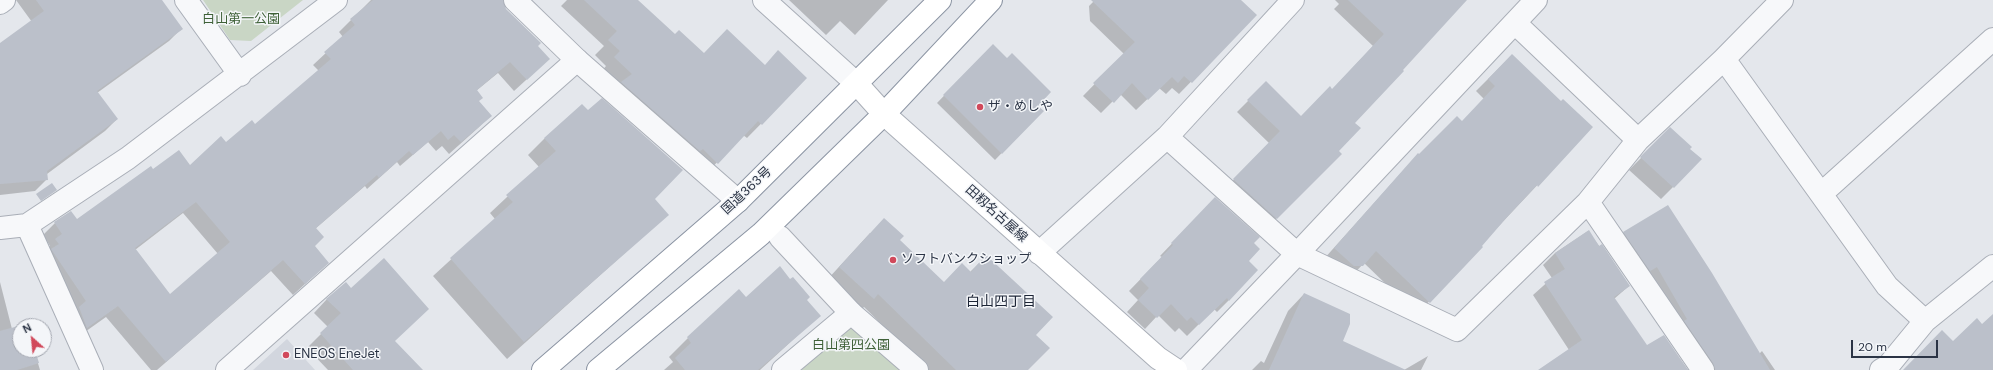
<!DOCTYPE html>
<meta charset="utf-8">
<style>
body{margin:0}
#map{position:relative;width:1993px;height:370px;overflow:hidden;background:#e4e7ec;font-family:"DM Sans",sans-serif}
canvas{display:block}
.north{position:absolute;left:12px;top:318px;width:40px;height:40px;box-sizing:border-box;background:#f4f6f9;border:1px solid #a4a8b1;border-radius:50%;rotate:333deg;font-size:11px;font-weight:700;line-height:16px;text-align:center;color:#2b3445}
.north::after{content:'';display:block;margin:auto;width:14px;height:18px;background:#d1495b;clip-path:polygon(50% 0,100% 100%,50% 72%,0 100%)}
.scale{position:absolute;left:1851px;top:340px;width:87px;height:18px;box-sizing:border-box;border:2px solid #2b3445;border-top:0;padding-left:5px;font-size:12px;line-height:14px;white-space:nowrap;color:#2b3445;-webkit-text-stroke:3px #f4f6f9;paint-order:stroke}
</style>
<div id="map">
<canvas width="1993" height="370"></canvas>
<div class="north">N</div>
<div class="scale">20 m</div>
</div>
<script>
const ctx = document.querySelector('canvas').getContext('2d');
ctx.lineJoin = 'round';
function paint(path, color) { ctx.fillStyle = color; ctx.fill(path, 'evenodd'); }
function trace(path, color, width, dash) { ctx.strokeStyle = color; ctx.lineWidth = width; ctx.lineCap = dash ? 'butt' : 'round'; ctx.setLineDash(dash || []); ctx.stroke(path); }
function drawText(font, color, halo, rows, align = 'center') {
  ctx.font = font + ' "DM Sans","Noto Sans JP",sans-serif'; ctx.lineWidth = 3; ctx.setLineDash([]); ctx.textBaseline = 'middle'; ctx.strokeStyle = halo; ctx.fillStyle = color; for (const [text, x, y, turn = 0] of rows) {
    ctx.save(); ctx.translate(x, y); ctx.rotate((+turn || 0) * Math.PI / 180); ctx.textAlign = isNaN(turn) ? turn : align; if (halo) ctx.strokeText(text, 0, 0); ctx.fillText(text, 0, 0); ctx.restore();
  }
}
const built = new Path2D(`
 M 287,339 L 315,370 L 253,370 Z`);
const green = new Path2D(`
 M 203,0 L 303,0 L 251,41 L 230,40 Z
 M 851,314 L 916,370 L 785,370 Z`);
const shadow = new Path2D(`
 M 16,0 L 160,0 L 181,29 L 169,41 L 97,93 L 117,119 L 105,131 L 47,174 L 47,179 L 35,191 L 0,195 L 0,45 L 32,22 Z
 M 371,0 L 494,0 L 537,46 L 537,70 L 514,91 L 498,73 L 476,91 L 478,101 L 490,116 L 478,128 L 449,154 L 442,146 L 436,151 L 428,142 L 400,166 L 397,162 L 367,189 L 365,186 L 315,229 L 314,246 L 328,263 L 293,295 L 271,271 L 157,370 L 151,370 L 106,317 L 75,339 L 44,251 L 50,246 L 43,235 L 55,223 L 77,220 L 153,171 L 190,166 L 255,125 L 319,71 L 313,65 L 343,37 L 339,32 ZM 183,213 L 218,254 L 170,295 L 135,250 Z
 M 567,0 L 636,0 L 675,36 L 704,54 L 764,66 L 806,78 L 747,138 L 743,135 L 703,177 L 601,72 L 606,66 L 595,55 L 604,46 L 561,6 Z
 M 789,0 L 888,0 L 855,35 L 840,21 L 826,35 Z
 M 1095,0 L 1240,0 L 1256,15 L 1179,94 L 1172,88 L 1166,94 L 1159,88 L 1136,110 L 1120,94 L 1101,113 L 1083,96 L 1124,54 L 1090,21 L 1089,6 Z
 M 1335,0 L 1457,0 L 1353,123 L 1337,151 L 1340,154 L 1265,230 L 1222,192 L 1269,143 L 1237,112 L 1266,83 L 1301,117 L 1332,90 L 1373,46 L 1334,9 L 1339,4 Z
 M 993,45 L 1042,111 L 995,160 L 937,103 Z
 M 1512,55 L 1561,102 L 1592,127 L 1480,246 L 1482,247 L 1417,314 L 1364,263 L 1350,278 L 1323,260 L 1418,154 L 1419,155 L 1462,122 L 1484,99 L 1476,91 Z
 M 1670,129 L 1673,187 L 1661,199 L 1629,170 Z
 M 545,138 L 667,215 L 507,359 L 433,276 L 495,219 L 490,213 L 539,167 L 528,155 Z
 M 1204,210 L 1252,243 L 1247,261 L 1229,300 L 1217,312 L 1214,309 L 1187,336 L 1179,328 L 1175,332 L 1158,315 L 1145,329 L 1127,312 L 1138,300 L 1129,291 L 1162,257 L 1160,256 Z
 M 1588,231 L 1629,286 L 1614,299 L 1647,347 L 1663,336 L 1688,370 L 1540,370 L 1569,350 L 1533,295 L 1552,278 L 1543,265 L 1555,253 Z
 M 1624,232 L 1759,354 L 1762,351 L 1775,370 L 1698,370 L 1612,244 Z
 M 870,233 L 898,240 L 944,283 L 970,272 L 986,256 L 1035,335 L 1027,370 L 928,370 L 864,307 L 859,312 L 826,281 Z
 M 790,281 L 819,316 L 760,370 L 664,370 L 673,362 L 669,357 L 688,338 L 746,298 Z
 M 0,282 L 12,329 L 20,326 L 20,350 L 34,350 L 40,370 L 0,370 Z
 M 1304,294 L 1341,341 L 1401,370 L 1252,370 L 1261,361 L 1264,363 L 1288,311 Z
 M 327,299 L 394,341 L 421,370 L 328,370 L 307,348 L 328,327 L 314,313 Z
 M 1428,356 L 1421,370 L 1404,370 Z`);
const building = new Path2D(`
 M 36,0 L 162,0 L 183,29 L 97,91 L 118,119 L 47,171 L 48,180 L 0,184 L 0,43 L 44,11 Z
 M 373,0 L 503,0 L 506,9 L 541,43 L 538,46 L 550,59 L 527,80 L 510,62 L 477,90 L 483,98 L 479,101 L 492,116 L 461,142 L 454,135 L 448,140 L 441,131 L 413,155 L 409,151 L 379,178 L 377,175 L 316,228 L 324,237 L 315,246 L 329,263 L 305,284 L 283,260 L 166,362 L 118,306 L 87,328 L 79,307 L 86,301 L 51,249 L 59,244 L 55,239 L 62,234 L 54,222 L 71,211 L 77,219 L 151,166 L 153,169 L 179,150 L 190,165 L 221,136 L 226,142 L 252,120 L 255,124 L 331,59 L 324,52 L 355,25 L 350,19 ZM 196,202 L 230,242 L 170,294 L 135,248 Z
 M 584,0 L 638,0 L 675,34 L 679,30 L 704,53 L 727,29 L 765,65 L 778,50 L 807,78 L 762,125 L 758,121 L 718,164 L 703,149 L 700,151 L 621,82 L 632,74 L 614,57 L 620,51 L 608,40 L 617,31 Z
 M 1091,0 L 1241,0 L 1257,15 L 1192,83 L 1184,76 L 1178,83 L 1172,77 L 1148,100 L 1132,83 L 1114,103 L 1093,83 L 1135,42 Z
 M 1348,0 L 1467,0 L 1403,70 L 1404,71 L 1355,123 L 1361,128 L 1339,151 L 1342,154 L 1277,219 L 1233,179 L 1280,131 L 1247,100 L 1266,81 L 1301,116 L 1330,86 L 1332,89 L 1384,34 Z
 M 993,44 L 1007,58 L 1012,53 L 1051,92 L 1038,106 L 1044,111 L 1002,154 L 943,95 Z
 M 1512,54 L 1561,101 L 1563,99 L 1593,127 L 1538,187 L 1537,185 L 1508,216 L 1482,246 L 1483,247 L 1430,303 L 1376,251 L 1363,266 L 1354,266 L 1334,248 L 1418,153 L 1419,154 L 1457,116 L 1462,121 L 1495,86 L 1488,79 Z
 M 602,98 L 683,170 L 655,199 L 669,215 L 524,342 L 450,258 L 513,202 L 506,195 L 556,151 L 544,138 L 582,104 L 588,110 Z
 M 1670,127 L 1692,147 L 1690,149 L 1702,159 L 1674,188 L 1640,157 Z
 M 52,183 L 57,190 L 41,201 L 36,194 Z
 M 1215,197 L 1260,237 L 1254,243 L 1260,249 L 1249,261 L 1258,270 L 1229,301 L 1227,298 L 1199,325 L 1191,317 L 1187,321 L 1171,304 L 1157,318 L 1138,300 L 1149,288 L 1140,279 L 1173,245 L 1171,243 Z
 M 1668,205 L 1712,273 L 1770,370 L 1715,370 L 1713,363 L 1684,321 L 1687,319 L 1657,267 L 1650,271 L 1623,232 Z
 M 884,218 L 904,236 L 900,240 L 944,282 L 962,263 L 971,272 L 986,255 L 1053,317 L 1036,335 L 1050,348 L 1028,370 L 956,370 L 878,294 L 874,299 L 839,267 Z
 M 1589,230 L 1599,246 L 1602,244 L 1630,286 L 1614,297 L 1647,345 L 1664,335 L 1688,370 L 1538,370 L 1582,340 L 1544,282 L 1565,269 L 1555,253 Z
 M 384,258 L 429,309 L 395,341 L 423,370 L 353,370 L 320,333 L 341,313 L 326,299 L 346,282 L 351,288 Z
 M 780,266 L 790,279 L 793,277 L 810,297 L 807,300 L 821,316 L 758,370 L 685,370 L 675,358 L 691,343 L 687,337 L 739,289 L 746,297 Z
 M 1304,293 L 1350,314 L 1350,324 L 1343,341 L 1406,370 L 1269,370 Z
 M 1993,314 L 1993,370 L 1903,370 L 1942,330 L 1953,341 L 1977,318 L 1982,324 Z
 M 26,324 L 27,326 L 20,326 L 20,350 L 35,350 L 39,363 L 17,370 L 0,370 L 0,331 Z`);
const pedestrian = new Path2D(`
 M 577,60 L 738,201
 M 780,237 L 851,313
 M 1186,370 L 1297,254`);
const minor = new Path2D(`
 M 186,0 L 240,75
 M 764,0 L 857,84
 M 0,3 L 4,0
 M 1515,23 L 1638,140
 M 1724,59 L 1782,0
 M 1167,137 L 1297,254 L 1457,330 L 1588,202 L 1703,370
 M 1821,194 L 1993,39
 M 1588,202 L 1638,140 L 1724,59 L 1887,286 L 1925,321
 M 27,225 L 92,370
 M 0,228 L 27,225 L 128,158 L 336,0
 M 1039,253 L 1167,137 L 1293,0
 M 1297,254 L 1536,0
 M 227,370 L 577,60 L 515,0
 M 783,370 L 851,313 L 917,370
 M 1881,370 L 1888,366 L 1925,321 L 1993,266`);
const secondary = new Path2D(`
 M 857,84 L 884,114 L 1158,358 L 1176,370`);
const trunk = new Path2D(`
 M 543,370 L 738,201 L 940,0
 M 598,370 L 761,234 L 884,114 L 991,0`);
const markers = [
 [980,107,4,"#d1495b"],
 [893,260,4,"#d1495b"],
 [286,355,4,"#d1495b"]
];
const parkNames = [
 ["白山第一公園",241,20],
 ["白山第四公園",851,346]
];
const poiNames = [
 ["ザ・めしや",988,107],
 ["ソフトバンクショップ",901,260],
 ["ENEOS EneJet",294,355]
];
const streetNames = [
 ["国道363号",747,191,-43],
 ["田籾名古屋線",996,214,42]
];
const neighbourhoodNames = [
 ["白山四丁目",1001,302]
];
paint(built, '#d2d6de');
paint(green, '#c9d6c5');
paint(shadow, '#0003');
paint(building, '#bbc0ca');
trace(pedestrian, '#a9aeb7', 24);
trace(minor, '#a9aeb7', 24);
trace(secondary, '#a9aeb7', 24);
trace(trunk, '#8b94a3', 24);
trace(pedestrian, '#f7f8fa', 22);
trace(minor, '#f7f8fa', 22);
trace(secondary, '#fff', 22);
trace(trunk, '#fff', 22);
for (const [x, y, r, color] of markers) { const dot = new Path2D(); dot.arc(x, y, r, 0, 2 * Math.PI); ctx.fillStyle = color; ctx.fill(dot); trace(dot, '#f4f6f9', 1.5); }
drawText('13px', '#3f6138', '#f4f6f9', parkNames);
drawText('13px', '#2b3445', '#f4f6f9', poiNames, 'left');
drawText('13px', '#2b3445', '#f4f6f9', streetNames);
drawText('14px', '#1d2536', '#f4f6f9', neighbourhoodNames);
</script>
